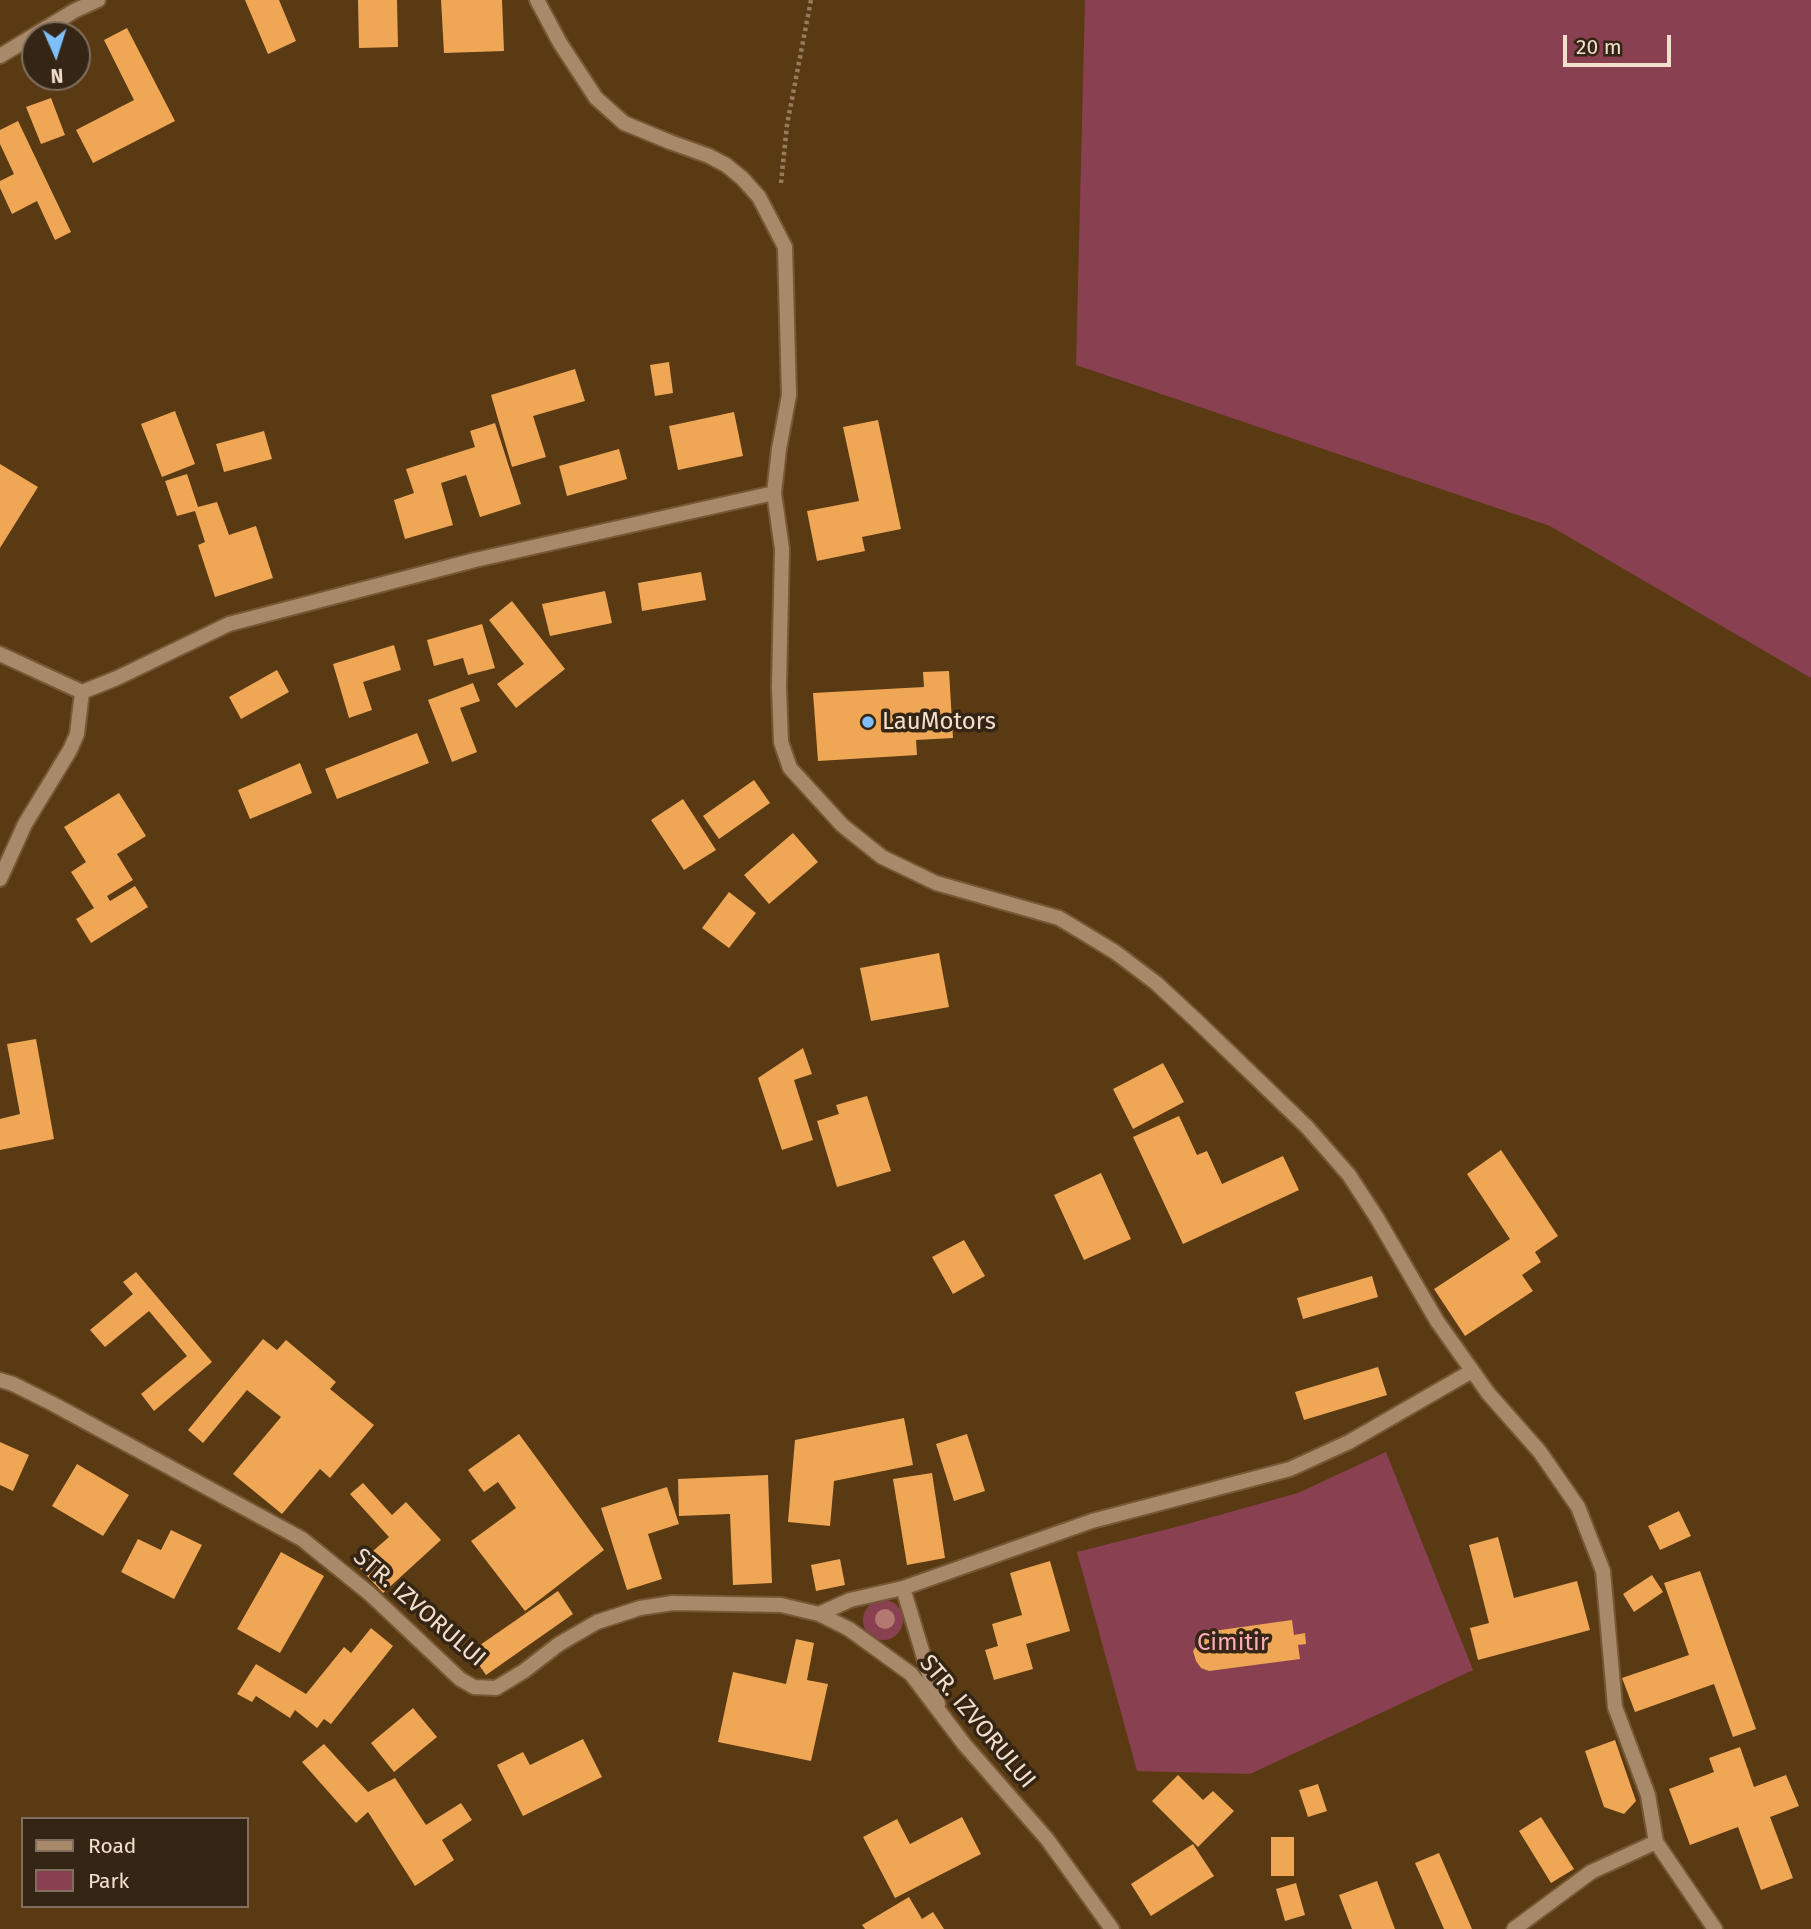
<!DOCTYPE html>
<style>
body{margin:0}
#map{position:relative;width:1811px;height:1929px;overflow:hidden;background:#5a3a13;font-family:"Fira Sans",sans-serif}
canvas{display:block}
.legend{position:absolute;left:21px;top:1817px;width:228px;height:91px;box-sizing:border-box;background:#342515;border:2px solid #806f5e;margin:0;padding:9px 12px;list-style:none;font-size:21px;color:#f3dfcb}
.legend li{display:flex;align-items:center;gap:14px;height:35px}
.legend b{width:35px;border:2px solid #806f5e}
.north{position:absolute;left:21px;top:21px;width:70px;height:70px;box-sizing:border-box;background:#342515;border:2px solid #806f5e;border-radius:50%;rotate:177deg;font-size:19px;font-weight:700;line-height:28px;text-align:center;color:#f3dfcb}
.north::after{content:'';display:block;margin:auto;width:24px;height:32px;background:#7ebef9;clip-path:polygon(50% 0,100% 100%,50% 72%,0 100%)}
.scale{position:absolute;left:1563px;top:35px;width:108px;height:32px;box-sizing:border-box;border:4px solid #f3dfcb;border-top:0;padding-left:9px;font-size:21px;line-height:24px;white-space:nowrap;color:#f3dfcb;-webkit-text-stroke:5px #342515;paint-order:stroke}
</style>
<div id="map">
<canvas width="1811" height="1929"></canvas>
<ul class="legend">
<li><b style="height:9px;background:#a88969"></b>Road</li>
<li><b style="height:19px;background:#894050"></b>Park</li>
</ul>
<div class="north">N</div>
<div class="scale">20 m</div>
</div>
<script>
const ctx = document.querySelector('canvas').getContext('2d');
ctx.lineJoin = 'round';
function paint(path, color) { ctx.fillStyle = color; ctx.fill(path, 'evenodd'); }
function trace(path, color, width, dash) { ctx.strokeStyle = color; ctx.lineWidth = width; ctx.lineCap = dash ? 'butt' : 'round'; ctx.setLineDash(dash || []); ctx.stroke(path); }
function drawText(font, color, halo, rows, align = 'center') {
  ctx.font = font + ' "Fira Sans",sans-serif'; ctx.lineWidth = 7; ctx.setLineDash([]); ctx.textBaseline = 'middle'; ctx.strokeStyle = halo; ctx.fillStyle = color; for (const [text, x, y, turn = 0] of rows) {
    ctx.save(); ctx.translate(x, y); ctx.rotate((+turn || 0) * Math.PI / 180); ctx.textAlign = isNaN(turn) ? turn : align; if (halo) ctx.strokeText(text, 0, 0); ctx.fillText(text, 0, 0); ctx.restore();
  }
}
const green = new Path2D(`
 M 1085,0 L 1811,0 L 1811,678 L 1550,526 L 1076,365 Z
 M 1386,1452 L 1473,1670 L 1250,1774 L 1137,1771 L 1077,1552 L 1180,1526 L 1298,1493 Z
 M863 1620a20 20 0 1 1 40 0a20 20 0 1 1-40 0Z`);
const building = new Path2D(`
 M 245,0 L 279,0 L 296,41 L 268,54 Z
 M 358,0 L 397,0 L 398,47 L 359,48 Z
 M 441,0 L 502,0 L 504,51 L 444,53 Z
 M 127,28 L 175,121 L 93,163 L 76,130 L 134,100 L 104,40 Z
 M 51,98 L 65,135 L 41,144 L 26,107 Z
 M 18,121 L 71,232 L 55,240 L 37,201 L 12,214 L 0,188 L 0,181 L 14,174 L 0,144 L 0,130 Z
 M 669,362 L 673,393 L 655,396 L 650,365 Z
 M 575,369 L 585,401 L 533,416 L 546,457 L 512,467 L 491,395 Z
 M 175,411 L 195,464 L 162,477 L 141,424 Z
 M 734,412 L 743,456 L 678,470 L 669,426 Z
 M 878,420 L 901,529 L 862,537 L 865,551 L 817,561 L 807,511 L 859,501 L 843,427 Z
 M 495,423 L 521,504 L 480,517 L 466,475 L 441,483 L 453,525 L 405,539 L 394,500 L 414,493 L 406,469 L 475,447 L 470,431 Z
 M 264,431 L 272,459 L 224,472 L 216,444 Z
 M 619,449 L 627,479 L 567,496 L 559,466 Z
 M 0,464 L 38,487 L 0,548 Z
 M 187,474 L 198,507 L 217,502 L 229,535 L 256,526 L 273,578 L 215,597 L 198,545 L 205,542 L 195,511 L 177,516 L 165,481 Z
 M 701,572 L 706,600 L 642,611 L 638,583 Z
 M 605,591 L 612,623 L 550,636 L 542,604 Z
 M 512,601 L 565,669 L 516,708 L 497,684 L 524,664 L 489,620 Z
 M 482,624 L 495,668 L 468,675 L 463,658 L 434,666 L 427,640 Z
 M 394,645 L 401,670 L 363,682 L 372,710 L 349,718 L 333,664 Z
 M 277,670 L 289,692 L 241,719 L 229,697 Z
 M 949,671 L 953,738 L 916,740 L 917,755 L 818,761 L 813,693 L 924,687 L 923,672 Z
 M 473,683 L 480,701 L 460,708 L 477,752 L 452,762 L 428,700 Z
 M 417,733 L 429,763 L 337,799 L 325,769 Z
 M 300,763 L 312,793 L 250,819 L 238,790 Z
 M 754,780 L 770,803 L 719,839 L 703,816 Z
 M 119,793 L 146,836 L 117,854 L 133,880 L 107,896 L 110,901 L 135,886 L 148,907 L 91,943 L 76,919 L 94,908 L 71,872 L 86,862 L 64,827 Z
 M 683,799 L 716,850 L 684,870 L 651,820 Z
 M 793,833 L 818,862 L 769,904 L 744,875 Z
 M 729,892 L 756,913 L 729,948 L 702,928 Z
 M 939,953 L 949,1007 L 871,1021 L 860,968 Z
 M 36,1039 L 54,1139 L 0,1150 L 0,1119 L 20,1114 L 7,1044 Z
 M 803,1048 L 812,1074 L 794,1080 L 813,1140 L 782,1150 L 758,1078 Z
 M 1163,1063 L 1184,1102 L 1133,1129 L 1113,1089 Z
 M 867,1096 L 891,1171 L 837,1187 L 817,1121 L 839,1114 L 836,1105 Z
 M 1179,1116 L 1197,1155 L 1207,1151 L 1222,1184 L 1283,1156 L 1299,1190 L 1183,1244 L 1133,1137 Z
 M 1501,1150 L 1558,1236 L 1535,1252 L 1541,1262 L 1522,1275 L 1533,1291 L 1465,1336 L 1434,1289 L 1510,1239 L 1467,1174 Z
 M 1101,1173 L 1131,1239 L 1084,1260 L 1054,1195 Z
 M 964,1240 L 985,1276 L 953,1294 L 932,1257 Z
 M 136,1272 L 212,1362 L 154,1411 L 141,1394 L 187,1356 L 149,1311 L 105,1347 L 90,1330 L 133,1294 L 123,1282 Z
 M 1372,1276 L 1378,1297 L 1303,1319 L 1297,1298 Z
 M 263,1339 L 277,1350 L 286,1340 L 336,1382 L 330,1389 L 374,1425 L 330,1478 L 320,1469 L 282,1514 L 233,1474 L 281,1417 L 247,1390 L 203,1443 L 188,1430 Z
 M 1378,1367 L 1387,1395 L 1304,1420 L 1295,1392 Z
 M 904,1418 L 913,1465 L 834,1481 L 830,1526 L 788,1522 L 795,1440 Z
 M 519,1434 L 604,1550 L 525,1611 L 471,1541 L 516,1508 L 498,1482 L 484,1492 L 468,1470 Z
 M 967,1434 L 985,1491 L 954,1501 L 936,1444 Z
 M 0,1442 L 29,1455 L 13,1491 L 0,1485 Z
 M 77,1464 L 129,1495 L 103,1536 L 52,1506 Z
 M 932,1473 L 945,1558 L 907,1565 L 893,1479 Z
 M 768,1475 L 772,1583 L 733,1585 L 730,1514 L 679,1516 L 678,1479 Z
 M 363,1483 L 392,1515 L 406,1502 L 441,1540 L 383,1593 L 357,1565 L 389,1537 L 350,1494 Z
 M 667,1487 L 679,1524 L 648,1534 L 662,1579 L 627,1590 L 601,1508 Z
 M 1679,1511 L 1691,1536 L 1660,1550 L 1648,1526 Z
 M 171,1530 L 202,1545 L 174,1599 L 121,1572 L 138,1539 L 161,1550 Z
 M 1498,1537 L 1514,1598 L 1577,1581 L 1590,1630 L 1478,1660 L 1470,1628 L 1489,1623 L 1469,1545 Z
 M 281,1552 L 324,1576 L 280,1653 L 237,1629 Z
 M 840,1559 L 845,1585 L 816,1591 L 811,1565 Z
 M 1050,1561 L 1070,1631 L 1026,1644 L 1033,1669 L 994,1680 L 985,1650 L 998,1646 L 992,1624 L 1022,1615 L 1010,1573 Z
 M 1700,1571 L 1756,1729 L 1733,1737 L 1714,1684 L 1635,1712 L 1622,1678 L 1689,1655 L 1664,1583 Z
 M 1652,1575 L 1663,1592 L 1634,1612 L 1623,1594 Z
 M 558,1591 L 573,1614 L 486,1675 L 470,1652 Z
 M 1292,1620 L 1294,1635 L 1305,1633 L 1306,1644 L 1298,1645 L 1300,1659 L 1209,1671 L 1201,1668 L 1196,1661 L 1193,1651 L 1206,1632 Z
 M 371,1628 L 393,1646 L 331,1724 L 324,1719 L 317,1728 L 295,1710 L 290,1718 L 256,1696 L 252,1702 L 237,1694 L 256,1664 L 306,1694 L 344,1647 L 351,1653 Z
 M 796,1639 L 814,1643 L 807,1680 L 828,1684 L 811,1761 L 718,1742 L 733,1672 L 786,1684 Z
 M 413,1708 L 437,1737 L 394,1772 L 371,1743 Z
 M 583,1739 L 602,1777 L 523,1816 L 497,1765 L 523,1752 L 530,1765 Z
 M 1615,1740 L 1636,1801 L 1624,1814 L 1604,1807 L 1585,1751 Z
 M 324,1744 L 368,1792 L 395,1778 L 426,1825 L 461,1803 L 472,1820 L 442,1840 L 454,1860 L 415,1886 L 368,1812 L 356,1823 L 302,1762 Z
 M 1740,1747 L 1754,1787 L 1786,1775 L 1799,1806 L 1770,1817 L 1793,1878 L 1761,1890 L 1738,1827 L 1690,1845 L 1669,1789 L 1714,1772 L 1709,1758 Z
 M 1178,1775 L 1203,1800 L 1213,1791 L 1234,1811 L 1198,1847 L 1152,1801 Z
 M 1318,1784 L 1327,1811 L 1308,1817 L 1299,1790 Z
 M 962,1817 L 981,1854 L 895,1898 L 863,1837 L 897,1819 L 910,1844 Z
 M 1541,1817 L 1574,1869 L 1551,1883 L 1519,1831 Z
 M 1271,1837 L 1294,1837 L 1294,1876 L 1271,1876 Z
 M 1193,1844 L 1214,1876 L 1151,1916 L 1131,1884 Z
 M 1439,1853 L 1472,1929 L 1444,1929 L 1415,1863 Z
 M 1377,1881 L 1395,1929 L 1352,1929 L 1339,1895 Z
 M 1296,1883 L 1305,1915 L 1285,1921 L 1276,1889 Z
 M 909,1897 L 922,1919 L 933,1912 L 944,1929 L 865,1929 L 862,1925 Z`);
const path = new Path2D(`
 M 781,183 L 787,125 L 811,0`);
const minor = new Path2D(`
 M 537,0 L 560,43 L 596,98 L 624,123 L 670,142 L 709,156 L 726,165 L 742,178 L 759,197 L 785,247 L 789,395 L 779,449 L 774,493 L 782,549 L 779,687 L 781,742 L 790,768 L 842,825 L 882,857 L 936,883 L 1059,918 L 1115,952 L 1156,983 L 1199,1023 L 1307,1127 L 1349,1175 L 1377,1218 L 1437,1321 L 1488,1393 L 1540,1452 L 1578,1507 L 1603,1571 L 1615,1707 L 1648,1795 L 1656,1842 L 1715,1929
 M 0,56 L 74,11 L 98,0
 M 0,654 L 82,692 L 77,734 L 70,750 L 25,824 L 0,879
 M 82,692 L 117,678 L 229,624 L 475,560 L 774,493
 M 0,1380 L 13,1384 L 53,1404 L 302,1539 L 370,1594 L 460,1679 L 474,1687 L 496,1688 L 524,1671 L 559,1644 L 597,1622 L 640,1608 L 673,1603 L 781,1605 L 819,1614 L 849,1629 L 911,1674 L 964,1744 L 1047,1839 L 1112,1929
 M 903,1588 L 938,1704
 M 819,1614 L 850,1600 L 903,1588 L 1092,1521 L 1290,1469 L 1349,1442 L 1472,1371
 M 1514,1929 L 1591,1872 L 1656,1842`);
const trees = [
 [885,1619]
];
const markers = [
 [868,722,7,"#7ebef9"]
];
const poiNames = [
 ["LauMotors",882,722]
];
const streetNames = [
 ["STR. IZVORULUI",419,1608,41],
 ["STR. IZVORULUI",977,1722,50]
];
const parkNames = [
 ["Cimitir",1233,1643]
];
paint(green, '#894050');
paint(building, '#efa755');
trace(minor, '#765834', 18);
trace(path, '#977c5c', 4.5, [3.5, 3.5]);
trace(minor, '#a88969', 14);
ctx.fillStyle = '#b3786f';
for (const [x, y] of trees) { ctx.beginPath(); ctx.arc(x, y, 10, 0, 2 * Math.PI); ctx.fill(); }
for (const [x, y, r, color] of markers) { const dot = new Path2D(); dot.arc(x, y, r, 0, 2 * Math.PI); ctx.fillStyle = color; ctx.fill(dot); trace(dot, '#342515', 2.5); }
drawText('24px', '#f3dfcb', '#342515', poiNames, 'left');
drawText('24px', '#f3dfcb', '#342515', streetNames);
drawText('24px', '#fcabba', '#342515', parkNames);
</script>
